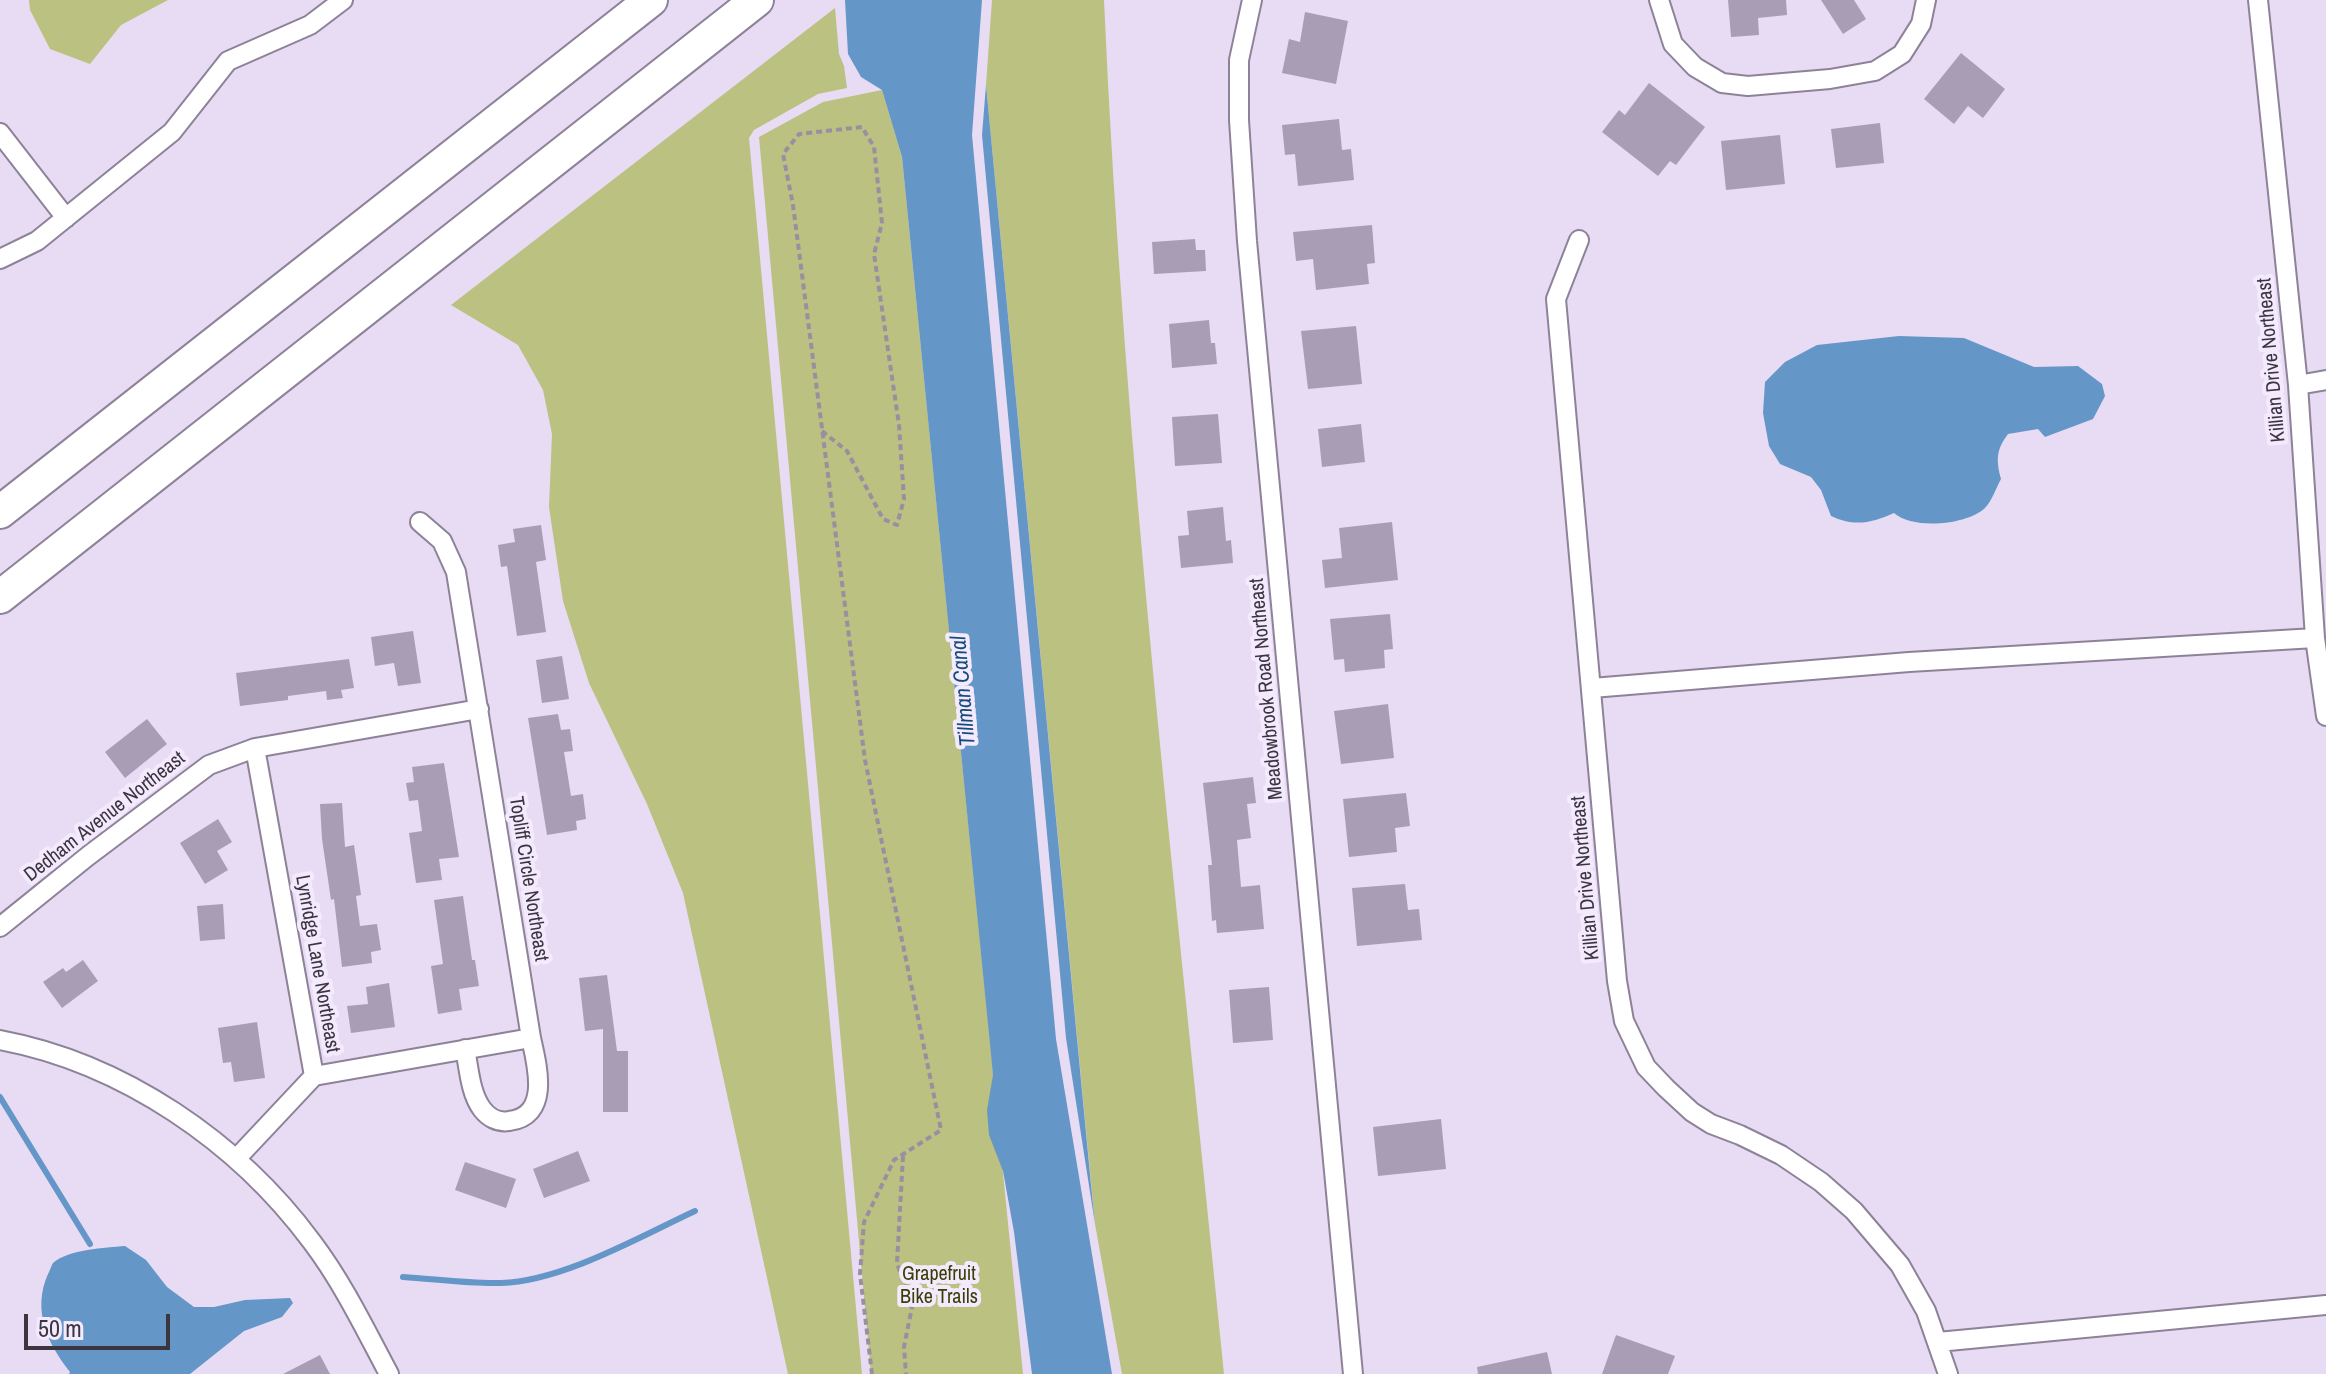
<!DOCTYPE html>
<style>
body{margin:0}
#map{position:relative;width:2326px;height:1374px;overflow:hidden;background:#e8dbf4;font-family:"Archivo Narrow",sans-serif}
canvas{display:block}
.scale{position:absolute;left:24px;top:1314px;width:146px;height:36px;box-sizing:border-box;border:4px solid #3a353f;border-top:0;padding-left:10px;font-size:24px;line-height:28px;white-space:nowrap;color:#3a353f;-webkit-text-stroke:6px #f4eafe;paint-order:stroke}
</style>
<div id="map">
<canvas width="2326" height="1374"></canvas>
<div class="scale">50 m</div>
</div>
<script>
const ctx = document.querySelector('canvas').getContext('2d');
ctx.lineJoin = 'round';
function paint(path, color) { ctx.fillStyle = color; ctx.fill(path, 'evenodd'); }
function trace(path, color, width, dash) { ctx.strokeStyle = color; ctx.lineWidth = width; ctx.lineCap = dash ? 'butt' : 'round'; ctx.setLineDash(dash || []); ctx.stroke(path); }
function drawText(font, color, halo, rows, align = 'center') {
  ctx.font = font + ' "Archivo Narrow",sans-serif'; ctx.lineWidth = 8; ctx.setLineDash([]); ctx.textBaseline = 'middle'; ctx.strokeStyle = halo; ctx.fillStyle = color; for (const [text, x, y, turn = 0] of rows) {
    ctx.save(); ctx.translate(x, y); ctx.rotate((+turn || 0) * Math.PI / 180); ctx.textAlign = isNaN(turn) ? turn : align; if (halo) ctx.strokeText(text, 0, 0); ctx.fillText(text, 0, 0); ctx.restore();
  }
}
const green = new Path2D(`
 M 29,0 L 168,0 L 121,25 L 90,64 L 50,49 L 30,10 Z
 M 992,0 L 1104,0 C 1124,459 1179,917 1224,1374 L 1122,1374 L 1095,1224 L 986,85 Z
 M 835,8 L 839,54 L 844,66 L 847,88 L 818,94 L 754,130 L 749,138 L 862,1374 L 788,1374 L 683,893 L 647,804 L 589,683 L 563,601 L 549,507 L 552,434 L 543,390 L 518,345 L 451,305 Z
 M 882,90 L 902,157 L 1023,1374 L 871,1374 L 759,137 L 823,102 Z`);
const water = new Path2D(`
 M 845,0 L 982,0 L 972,135 L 1056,1039 L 1112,1374 L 1032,1374 L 1014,1232 L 1003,1171 L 989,1135 L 987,1110 L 993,1075 L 902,157 L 882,90 L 861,77 L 848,54 Z
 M 986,85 L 1091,1185 L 1095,1224 L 1066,1038 L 982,135 Z
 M 1899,336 L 1964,338 L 2034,367 L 2078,366 L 2102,384 L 2105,396 L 2093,419 L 2045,437 L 2038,429 L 2008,434 C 1996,450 1996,460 2001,479 C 1996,488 1992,501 1985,508 C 1967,525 1913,530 1894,513 C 1872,523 1854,527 1831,516 L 1821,490 L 1811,477 L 1780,464 L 1769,446 L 1763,413 L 1765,382 L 1785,362 L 1817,345 Z
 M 125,1246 L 146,1260 L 167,1287 L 194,1307 L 214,1307 L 245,1300 L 290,1298 L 293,1303 L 282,1317 L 244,1331 L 190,1374 L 69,1374 L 70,1372 C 47,1343 32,1310 48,1274 C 49,1273 52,1264 53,1263 C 69,1249 105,1248 125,1246 Z`);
const stream = new Path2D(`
 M 0,1097 L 90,1244
 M 403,1277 C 435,1279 469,1284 501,1283 C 563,1281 639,1237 695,1211`);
const building = new Path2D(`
 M 1728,0 L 1786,0 L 1787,15 L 1758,18 L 1759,35 L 1731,37 Z
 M 1821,0 L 1854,0 L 1866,19 L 1843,34 Z
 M 1305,12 L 1348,21 L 1336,84 L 1282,73 L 1289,39 L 1300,42 Z
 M 1961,53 L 2005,89 L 1983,118 L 1968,106 L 1954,124 L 1924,99 Z
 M 1649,83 L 1705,127 L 1676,165 L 1670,161 L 1658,176 L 1602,132 L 1619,110 L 1625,115 Z
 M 1339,119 L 1342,150 L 1351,149 L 1354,180 L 1298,186 L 1295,154 L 1285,155 L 1282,125 Z
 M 1880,123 L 1884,163 L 1836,168 L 1831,129 Z
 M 1780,135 L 1785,184 L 1726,190 L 1721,141 Z
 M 1372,225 L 1375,263 L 1367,264 L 1369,284 L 1316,290 L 1313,259 L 1296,261 L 1293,232 Z
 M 1195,239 L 1196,250 L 1205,250 L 1206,271 L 1154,274 L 1152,242 Z
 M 1209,320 L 1211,343 L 1215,343 L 1217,364 L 1172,368 L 1169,324 Z
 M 1356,326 L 1362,384 L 1308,389 L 1301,331 Z
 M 1218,414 L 1222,463 L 1175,466 L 1172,417 Z
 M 1361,424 L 1365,462 L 1322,467 L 1318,429 Z
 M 1223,507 L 1226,541 L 1231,540 L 1233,563 L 1181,568 L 1178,536 L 1189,535 L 1187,511 Z
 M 1392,522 L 1398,580 L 1325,588 L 1322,560 L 1342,558 L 1339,528 Z
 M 541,525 L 546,560 L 536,562 L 546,632 L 517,636 L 507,566 L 501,567 L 498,545 L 515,542 L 513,529 Z
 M 1390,614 L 1393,649 L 1384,650 L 1385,668 L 1345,672 L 1344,659 L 1334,660 L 1330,619 Z
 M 413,631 L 421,683 L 398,686 L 394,663 L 375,666 L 371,637 Z
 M 562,656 L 569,699 L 542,703 L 536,660 Z
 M 349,659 L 354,688 L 341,690 L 343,698 L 327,700 L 326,691 L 288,696 L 288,700 L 240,706 L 236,673 Z
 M 1388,704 L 1394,758 L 1341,764 L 1334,711 Z
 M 558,714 L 561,730 L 570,729 L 573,751 L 564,752 L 571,796 L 583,794 L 586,819 L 576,821 L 577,830 L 547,835 L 528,718 Z
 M 147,719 L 167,744 L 125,778 L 105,752 Z
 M 444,763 L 459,857 L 439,859 L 442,880 L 416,883 L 409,833 L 422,831 L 418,800 L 409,801 L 406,783 L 414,782 L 412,767 Z
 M 1253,777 L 1256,803 L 1247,804 L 1251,838 L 1237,840 L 1241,887 L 1260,885 L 1264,929 L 1217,933 L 1216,920 L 1212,921 L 1208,865 L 1212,865 L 1203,783 Z
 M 1406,793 L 1410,826 L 1395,828 L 1397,852 L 1349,857 L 1343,799 Z
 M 342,803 L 345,847 L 354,845 L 361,895 L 356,896 L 360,926 L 377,924 L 381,950 L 371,952 L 372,963 L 342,967 L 334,899 L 331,900 L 322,839 L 320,804 Z
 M 218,819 L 232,842 L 217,851 L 228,870 L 205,884 L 180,843 Z
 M 1405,884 L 1408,910 L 1419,909 L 1422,940 L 1357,946 L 1352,888 Z
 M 463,896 L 472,960 L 475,960 L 479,986 L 459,989 L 462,1010 L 438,1014 L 431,966 L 443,964 L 434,900 Z
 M 223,904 L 225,939 L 200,941 L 197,906 Z
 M 83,960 L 98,981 L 62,1008 L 43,982 L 63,968 L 66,972 Z
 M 607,975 L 617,1051 L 628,1051 L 628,1112 L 603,1112 L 603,1029 L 585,1031 L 579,978 Z
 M 389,983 L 395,1027 L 351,1033 L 347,1006 L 368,1004 L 366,987 Z
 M 1269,987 L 1273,1040 L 1233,1043 L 1229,990 Z
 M 257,1022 L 265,1078 L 234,1082 L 231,1062 L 223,1063 L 218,1028 Z
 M 1441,1119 L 1446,1169 L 1378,1176 L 1373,1127 Z
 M 578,1151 L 590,1181 L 544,1198 L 533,1169 Z
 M 465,1162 L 516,1179 L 506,1208 L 455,1190 Z
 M 1616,1335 L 1675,1356 L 1668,1374 L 1602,1374 Z
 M 1547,1352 L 1552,1374 L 1478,1374 L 1477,1367 Z
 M 320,1355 L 330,1374 L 283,1374 Z`);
const path = new Path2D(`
 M 822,431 L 847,451 L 883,519 L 897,525 L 904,499 L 899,425 L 874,254 L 882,223 L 874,147 L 862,127 L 799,134 L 783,154 L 793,205 L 865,760 L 941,1130 L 894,1160 L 864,1222 L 860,1274 L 872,1374
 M 903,1156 L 897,1263 L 912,1307 L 904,1347 L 906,1374`);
const street = new Path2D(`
 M 1252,0 L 1239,60 L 1239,120 L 1247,241 L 1353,1374
 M 1659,0 L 1673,44 L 1695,67 L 1722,83 L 1748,86 L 1830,79 L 1875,71 L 1902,54 L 1921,24 L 1926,0
 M 2258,0 L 2298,385 L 2315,638 L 2326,716
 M 0,133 L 66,218
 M 1579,240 L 1556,299 L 1617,981 L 1624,1021 L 1646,1067 L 1666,1088 L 1692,1112 L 1711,1124 L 1740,1135 L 1781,1155 L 1821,1182 L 1854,1211 L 1900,1265 L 1926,1311 L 1948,1374
 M 0,259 L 37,241 L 172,132 L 228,61 L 310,25 L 343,0
 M 2298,385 L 2326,380
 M 1592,688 L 1909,662 L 2315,638
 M 0,927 L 88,856 L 209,765 L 255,748 L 479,709
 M 0,1040 C 123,1063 238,1142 312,1242 C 343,1283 365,1329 389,1374
 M 465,1049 C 469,1068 470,1093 482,1109 C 488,1117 498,1123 509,1121 C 551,1116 537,1065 531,1038
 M 314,1076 L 531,1038 L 456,572 L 442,541 L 420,522
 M 236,1159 L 314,1076 L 255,748
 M 1938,1342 L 2326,1305`);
const highway = new Path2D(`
 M 0,512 L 651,0
 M 0,597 L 757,0`);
const streetNames = [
 ["Killian Drive Northeast",2272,360,-95],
 ["Meadowbrook Road Northeast",1267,689,-95],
 ["Dedham Avenue Northeast",105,817,-38],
 ["Killian Drive Northeast",1586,878,-95],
 ["Topliff Circle Northeast",528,879,81],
 ["Lynridge Lane Northeast",317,964,80]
];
const parkNames = [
 ["Grapefruit",939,1275],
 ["Bike Trails",939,1298]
];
const waterNames = [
 ["Tillman Canal",964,691,-95]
];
paint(green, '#bbc180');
paint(water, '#6596c8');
trace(stream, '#6596c8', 6);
paint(building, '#a99db5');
trace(street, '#8e8299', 22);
trace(highway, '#8e8299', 36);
trace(path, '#998fa1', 4, [6, 4]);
trace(street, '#fff', 18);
trace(highway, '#fff', 32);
drawText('20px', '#3a353f', '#f4eafe', streetNames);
drawText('20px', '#3a3d06', '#f4eafe', parkNames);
drawText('italic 22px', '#154b7a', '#f4eafe', waterNames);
</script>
